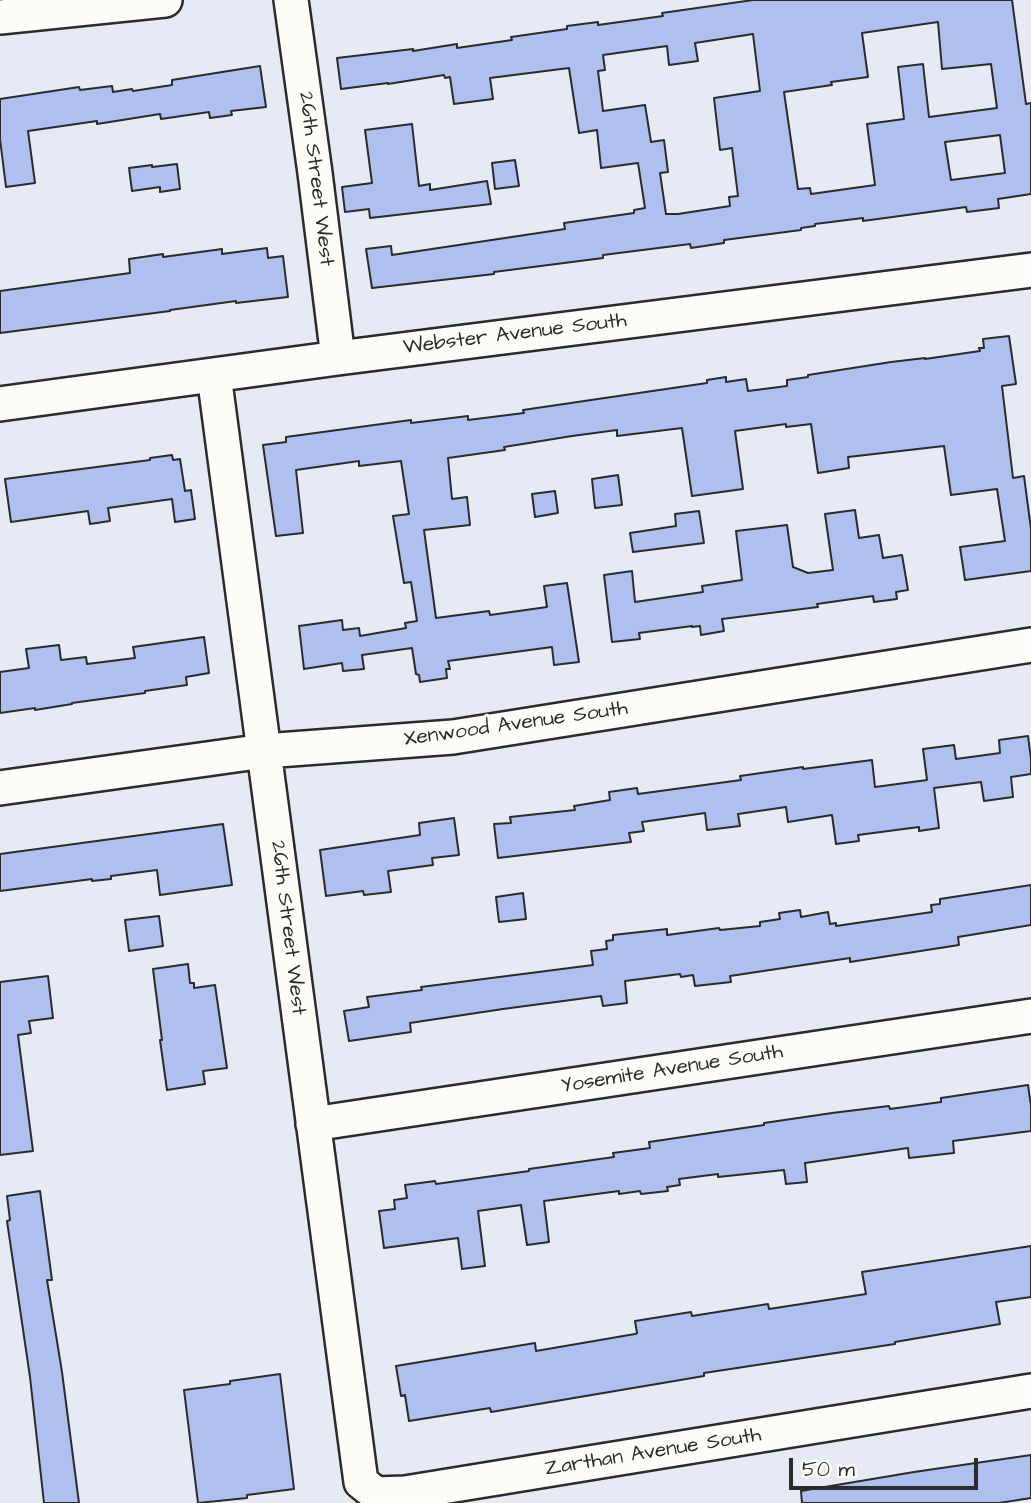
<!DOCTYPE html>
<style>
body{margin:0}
#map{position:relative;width:1031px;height:1503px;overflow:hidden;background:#e6eaf5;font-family:"Architects Daughter",sans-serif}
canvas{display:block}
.scale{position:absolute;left:789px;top:1458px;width:189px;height:32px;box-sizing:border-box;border:4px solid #2b2b2b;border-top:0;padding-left:9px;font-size:21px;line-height:24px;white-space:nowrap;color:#2b2b2b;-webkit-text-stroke:5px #fdfcf7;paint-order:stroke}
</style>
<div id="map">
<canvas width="1031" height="1503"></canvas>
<div class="scale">50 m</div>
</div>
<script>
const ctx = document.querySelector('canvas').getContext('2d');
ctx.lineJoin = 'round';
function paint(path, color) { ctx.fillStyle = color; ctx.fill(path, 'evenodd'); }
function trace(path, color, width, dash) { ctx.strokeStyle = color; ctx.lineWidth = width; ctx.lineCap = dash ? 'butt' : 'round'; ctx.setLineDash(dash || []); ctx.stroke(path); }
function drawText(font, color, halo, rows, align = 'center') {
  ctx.font = font + ' "Architects Daughter",sans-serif'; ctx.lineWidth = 6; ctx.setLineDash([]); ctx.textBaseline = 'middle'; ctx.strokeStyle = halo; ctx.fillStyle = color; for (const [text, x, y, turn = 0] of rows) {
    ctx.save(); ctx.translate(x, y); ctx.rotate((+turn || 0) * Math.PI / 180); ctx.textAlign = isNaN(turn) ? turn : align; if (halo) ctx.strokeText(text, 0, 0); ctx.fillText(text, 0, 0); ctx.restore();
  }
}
const building = new Path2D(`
 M 753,0 L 1012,0 L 1026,104 L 1031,103 L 1031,194 L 998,199 L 999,208 L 967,212 L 966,207 L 863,221 L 863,218 L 815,224 L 815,226 L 801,228 L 801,230 L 724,240 L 724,243 L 691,248 L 690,244 L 603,255 L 603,258 L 494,272 L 494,274 L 372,288 L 366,249 L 391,246 L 392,255 L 565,229 L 564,223 L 634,213 L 634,210 L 645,208 L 638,163 L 601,168 L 597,130 L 579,133 L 569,68 L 490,78 L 493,99 L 454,104 L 450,77 L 445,78 L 444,75 L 388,84 L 388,83 L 341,89 L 337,58 L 413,49 L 413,51 L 457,44 L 457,48 L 512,40 L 511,37 L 567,29 L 567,26 L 598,22 L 598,25 L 663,16 L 662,13 ZM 938,22 L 942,69 L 991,64 L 997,108 L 929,117 L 923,64 L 898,67 L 904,119 L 867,124 L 875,185 L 811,194 L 810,188 L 798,189 L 784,92 L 832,85 L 831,82 L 868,77 L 862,33 ZM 753,34 L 760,91 L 714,98 L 720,150 L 732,148 L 738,196 L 729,197 L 730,206 L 678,214 L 666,214 L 660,173 L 668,172 L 664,140 L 651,142 L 645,105 L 603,111 L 598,71 L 605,70 L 603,55 L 667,46 L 669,65 L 698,61 L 695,43 ZM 1000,135 L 1005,173 L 951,180 L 945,142 Z
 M 260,66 L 266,107 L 231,111 L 232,115 L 210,118 L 209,112 L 161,119 L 160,114 L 97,124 L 97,121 L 28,131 L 35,183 L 6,187 L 0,139 L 0,99 L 79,87 L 80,90 L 112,86 L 113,92 L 132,89 L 133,91 L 172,85 L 172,80 Z
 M 412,124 L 419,186 L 430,184 L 430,190 L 487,181 L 491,204 L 370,218 L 369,209 L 345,212 L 342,187 L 372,183 L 365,130 Z
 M 515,160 L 519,186 L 495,189 L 492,163 Z
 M 177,164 L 180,189 L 160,192 L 160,187 L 132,191 L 129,168 L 152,165 L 152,167 Z
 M 267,248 L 268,258 L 283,256 L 288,297 L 236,303 L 236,301 L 170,310 L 170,311 L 0,333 L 0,291 L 130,273 L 129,259 L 163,254 L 163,257 L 222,249 L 222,254 Z
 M 1009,336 L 1016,384 L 1002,386 L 1013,478 L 1024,476 L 1031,529 L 1031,571 L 965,580 L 960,547 L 1005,541 L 997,489 L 951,495 L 944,446 L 848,457 L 849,468 L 818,473 L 811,424 L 786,427 L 786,424 L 735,431 L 743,489 L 692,496 L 682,428 L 617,436 L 617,430 L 572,436 L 504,447 L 505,450 L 448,458 L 452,499 L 467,497 L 470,525 L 424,530 L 436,618 L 489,611 L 490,615 L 547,607 L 544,586 L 567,583 L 579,662 L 554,665 L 552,647 L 448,661 L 450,669 L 446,669 L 447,678 L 420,682 L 419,675 L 416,674 L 412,648 L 362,655 L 364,669 L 343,671 L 342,663 L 304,669 L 299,626 L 342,620 L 343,630 L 359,628 L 360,636 L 406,628 L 405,623 L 417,621 L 411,582 L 404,583 L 393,516 L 409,514 L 401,461 L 359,466 L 359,461 L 296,470 L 303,533 L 276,536 L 263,445 L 286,442 L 286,437 L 411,420 L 411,423 L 468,416 L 468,420 L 524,413 L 523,410 L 707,383 L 707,380 L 726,377 L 726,382 L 746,379 L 748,391 L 787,386 L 787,380 L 808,377 L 808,375 L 891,362 L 925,358 L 925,359 L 980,351 L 979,348 L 984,348 L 983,339 Z
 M 172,455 L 173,460 L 180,459 L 185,491 L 191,490 L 195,519 L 175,522 L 172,499 L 108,508 L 110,521 L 90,524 L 88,511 L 11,522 L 5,479 L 150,460 L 150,458 Z
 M 618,475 L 622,505 L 595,508 L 592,479 Z
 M 555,491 L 558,513 L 535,517 L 532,494 Z
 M 855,510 L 859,538 L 879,535 L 883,558 L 902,555 L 908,590 L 896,592 L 897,599 L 874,602 L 873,596 L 817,604 L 818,607 L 722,619 L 724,631 L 701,635 L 700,626 L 692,627 L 692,626 L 639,633 L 640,639 L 612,642 L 604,575 L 632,571 L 635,602 L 703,592 L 702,586 L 742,580 L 736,531 L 787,525 L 793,567 L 808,573 L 833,570 L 825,514 Z
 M 699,511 L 704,543 L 633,552 L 630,533 L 676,526 L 675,514 Z
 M 204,637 L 209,673 L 186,677 L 187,685 L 145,691 L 145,693 L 72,703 L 72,704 L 35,710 L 35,708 L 0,713 L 0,672 L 29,668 L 26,649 L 59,645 L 61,660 L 86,657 L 87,664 L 135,658 L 133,647 Z
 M 1028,736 L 1031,759 L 1031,774 L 1011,777 L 1013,797 L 984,801 L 981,782 L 934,788 L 939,828 L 919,831 L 919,827 L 858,835 L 859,841 L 836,844 L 832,815 L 788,822 L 786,807 L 738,814 L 740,826 L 707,830 L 705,813 L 642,822 L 644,831 L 629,833 L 631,842 L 498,858 L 494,824 L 511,823 L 510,817 L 575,810 L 574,806 L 610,800 L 609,792 L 637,788 L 638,794 L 741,780 L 740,776 L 803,767 L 803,769 L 872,760 L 875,787 L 927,780 L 923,749 L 954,745 L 956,759 L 1000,753 L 999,740 Z
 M 454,818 L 459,855 L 432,858 L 433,865 L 388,871 L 391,892 L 364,895 L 363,891 L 326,896 L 320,850 L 420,835 L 419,823 Z
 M 223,824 L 232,885 L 160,895 L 157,870 L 111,876 L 111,879 L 92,881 L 92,879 L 0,891 L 0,854 Z
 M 1031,885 L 1031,925 L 958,937 L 959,945 L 850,962 L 850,958 L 730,976 L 731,982 L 695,986 L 693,975 L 681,977 L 680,974 L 625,981 L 627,1003 L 603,1006 L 601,996 L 503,1009 L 410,1023 L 411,1032 L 349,1041 L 344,1011 L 369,1007 L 367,997 L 422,990 L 421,987 L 593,965 L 591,951 L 607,949 L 606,941 L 613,940 L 613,935 L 667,929 L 667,935 L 719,928 L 720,930 L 760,926 L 760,922 L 780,919 L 779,913 L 800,910 L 801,917 L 828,912 L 830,924 L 836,923 L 836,926 L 932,912 L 931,905 L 940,904 L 940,899 Z
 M 523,893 L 526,919 L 499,922 L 496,897 Z
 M 159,916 L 163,946 L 129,951 L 125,920 Z
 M 188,964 L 190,983 L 194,983 L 194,988 L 215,985 L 227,1068 L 203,1071 L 205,1084 L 167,1090 L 160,1040 L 162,1040 L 153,969 Z
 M 48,976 L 53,1018 L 29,1021 L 31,1033 L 18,1035 L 33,1151 L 0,1155 L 0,982 Z
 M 1028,1085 L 1031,1106 L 1031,1131 L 953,1141 L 954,1153 L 909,1158 L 908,1148 L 805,1163 L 807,1182 L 786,1184 L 784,1170 L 718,1177 L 718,1174 L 679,1179 L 680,1185 L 667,1187 L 668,1191 L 641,1194 L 640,1191 L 619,1194 L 619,1191 L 544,1201 L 549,1242 L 527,1245 L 521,1205 L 478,1211 L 485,1266 L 462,1269 L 458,1238 L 384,1248 L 379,1211 L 395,1209 L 394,1200 L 407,1198 L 405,1185 L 435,1181 L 436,1184 L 529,1171 L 529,1169 L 614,1157 L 613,1153 L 650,1148 L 649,1142 L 764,1125 L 764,1123 L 832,1113 L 889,1106 L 890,1109 L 941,1102 L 941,1098 Z
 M 40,1191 L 52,1280 L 47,1280 L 62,1372 L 79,1503 L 44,1503 L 30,1377 L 7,1221 L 10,1220 L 7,1196 Z
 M 1031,1246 L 1031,1297 L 996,1302 L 1000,1324 L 895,1342 L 895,1344 L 704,1373 L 704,1376 L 491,1412 L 490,1408 L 409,1421 L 405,1395 L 401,1396 L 396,1366 L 535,1343 L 536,1351 L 635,1334 L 637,1333 L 635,1321 L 691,1312 L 692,1316 L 768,1304 L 769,1309 L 866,1294 L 862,1272 Z
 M 280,1374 L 294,1489 L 247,1495 L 247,1498 L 198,1503 L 184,1390 L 230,1384 L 230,1381 Z
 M 1031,1455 L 1031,1498 L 999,1503 L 802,1503 L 801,1491 L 914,1472 Z`);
const minor = new Path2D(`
 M 291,0 L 315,173 L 338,358
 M 0,17 L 165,0
 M 214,375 L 361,1482 L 376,1494 L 405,1493 L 1031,1391
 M 0,404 L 338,358 L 1031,270
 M 0,788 L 264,751 L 453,737 L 1031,645
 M 313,1124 L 1031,1016`);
const streetNames = [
 ["26th Street West",315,179,83],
 ["Webster Avenue South",515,335,-7],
 ["Xenwood Avenue South",516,725,-8],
 ["26th Street West",287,928,83],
 ["Yosemite Avenue South",672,1070,-9],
 ["Zarthan Avenue South",653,1453,-9]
];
paint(building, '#afc0f0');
trace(building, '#2b2b2b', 2);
trace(minor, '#2b2b2b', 38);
trace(minor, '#fdfcf7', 33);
drawText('21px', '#2b2b2b', '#fdfcf7', streetNames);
</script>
